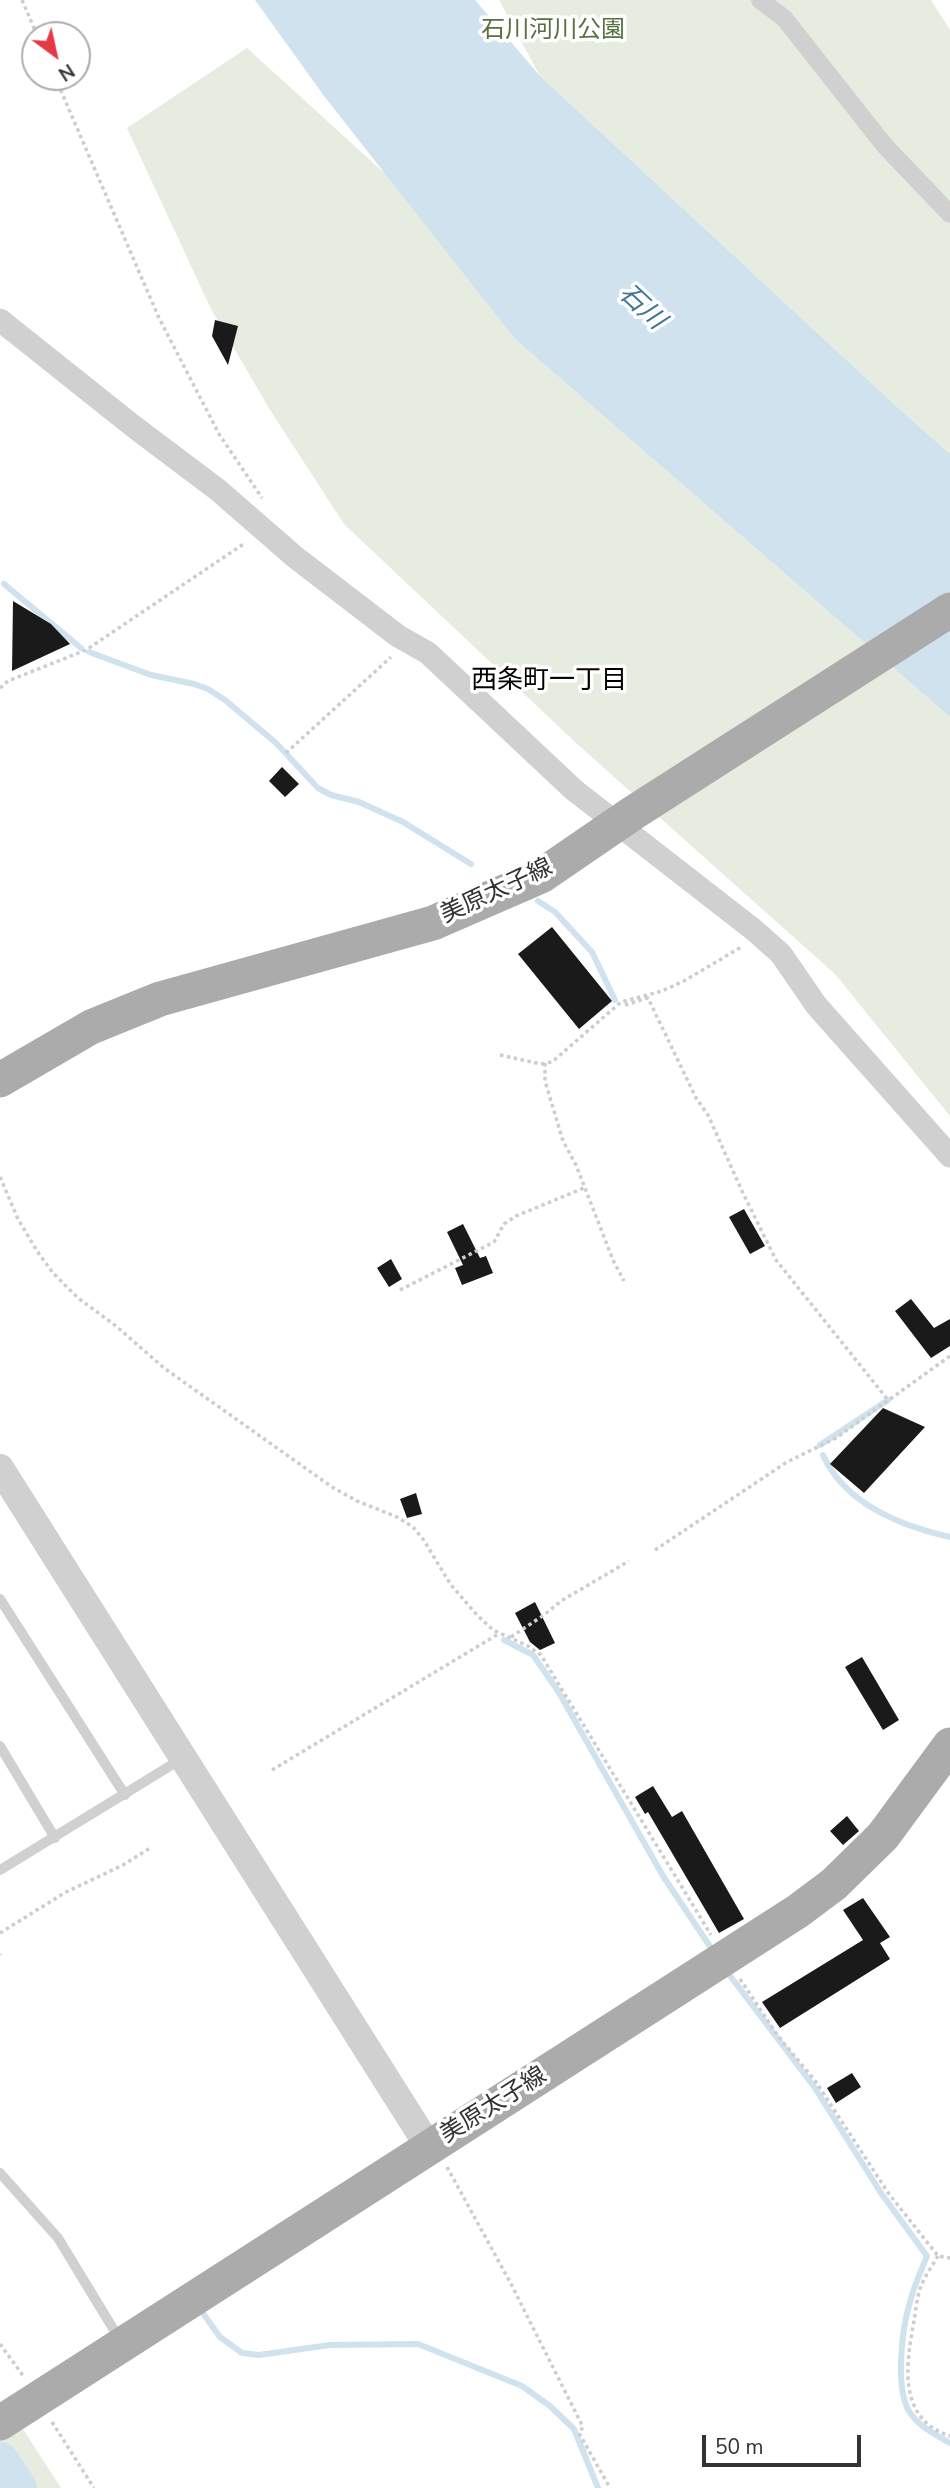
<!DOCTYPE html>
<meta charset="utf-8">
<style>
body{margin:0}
#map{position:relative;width:950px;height:2488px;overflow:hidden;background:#fff;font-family:"Nunito Sans",sans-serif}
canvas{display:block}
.north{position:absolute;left:21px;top:21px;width:70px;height:70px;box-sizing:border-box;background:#fff;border:2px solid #adadad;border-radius:50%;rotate:147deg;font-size:19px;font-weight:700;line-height:28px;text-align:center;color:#333}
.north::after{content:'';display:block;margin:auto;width:24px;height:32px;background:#e63946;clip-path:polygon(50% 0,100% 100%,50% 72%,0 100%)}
.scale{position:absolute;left:702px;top:2435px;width:159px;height:32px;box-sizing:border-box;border:4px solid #333;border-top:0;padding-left:9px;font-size:21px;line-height:24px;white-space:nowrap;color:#333;-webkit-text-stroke:5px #fff;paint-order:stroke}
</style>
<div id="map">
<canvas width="950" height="2488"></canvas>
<div class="north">N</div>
<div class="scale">50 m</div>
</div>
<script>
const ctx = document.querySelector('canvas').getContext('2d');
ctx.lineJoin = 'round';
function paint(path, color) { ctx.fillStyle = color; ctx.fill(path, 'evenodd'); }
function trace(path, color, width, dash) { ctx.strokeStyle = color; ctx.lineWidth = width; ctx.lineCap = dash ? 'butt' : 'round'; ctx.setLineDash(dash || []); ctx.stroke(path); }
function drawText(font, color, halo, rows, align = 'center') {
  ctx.font = font + ' "Nunito Sans","Noto Sans JP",sans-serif'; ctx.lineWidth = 7; ctx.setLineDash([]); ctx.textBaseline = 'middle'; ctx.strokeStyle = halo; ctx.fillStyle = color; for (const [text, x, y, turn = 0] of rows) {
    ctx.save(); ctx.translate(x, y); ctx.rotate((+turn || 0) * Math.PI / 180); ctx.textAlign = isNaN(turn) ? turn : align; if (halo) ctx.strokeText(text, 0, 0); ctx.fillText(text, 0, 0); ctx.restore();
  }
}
const green = new Path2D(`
 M 499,0 L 931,0 L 950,30 L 950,454 L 895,405 L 540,76 Z
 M 247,48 L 392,180 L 515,339 L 950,717 L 950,1116 L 835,974 L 575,742 L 344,524 L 270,410 L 210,307 L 127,128 Z
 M 19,2423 L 61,2488 L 0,2488 L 0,2436 Z`);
const water = new Path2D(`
 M 255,0 L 475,0 L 540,76 L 895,405 L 950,454 L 950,717 L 515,339 L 324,96 Z`);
const stream = new Path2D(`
 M 4,584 L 81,648
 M 89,652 L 151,675 L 194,684 L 208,689 L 225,700 L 276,743 L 318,788 L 331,795 L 359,802 L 403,822 L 471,864
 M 538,901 L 555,912 L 592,952 L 615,1000
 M 820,1445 L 888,1400
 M 823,1455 C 845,1504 901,1526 950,1537
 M 504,1640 L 533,1655 L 558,1691 L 663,1876 L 711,1948
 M 728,1973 L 815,2088 L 881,2193 L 927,2256 C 921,2271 914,2286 910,2302 C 902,2328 894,2392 911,2414 C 920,2427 936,2435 950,2443
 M 202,2312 L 220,2337 L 242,2353 L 259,2355 L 330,2345 L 418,2344 L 522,2386 L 550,2406 L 574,2429 L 598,2488`);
const river = new Path2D(`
 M 0,2461 L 18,2488`);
const building = new Path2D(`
 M 215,320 L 238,326 L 228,365 L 212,336 Z
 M 13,601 L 51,624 L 70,644 L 12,671 Z
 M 282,767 L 299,784 L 285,797 L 269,781 Z
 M 552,927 L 612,1001 L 579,1029 L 518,954 Z
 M 744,1209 L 765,1246 L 750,1254 L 729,1217 Z
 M 463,1224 L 480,1258 L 486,1256 L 493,1273 L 462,1285 L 455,1268 L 463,1265 L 447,1232 Z
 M 391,1259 L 402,1279 L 389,1287 L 377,1268 Z
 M 911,1299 L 934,1328 L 950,1319 L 950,1346 L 931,1358 L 895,1311 Z
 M 883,1408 L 925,1427 L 864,1493 L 830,1464 Z
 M 416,1493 L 422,1514 L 407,1518 L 400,1499 Z
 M 535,1602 L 555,1643 L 540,1650 L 530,1642 L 515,1613 Z
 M 862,1657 L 899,1720 L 883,1730 L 845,1667 Z
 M 653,1786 L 672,1817 L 682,1811 L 744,1919 L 719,1933 L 648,1812 L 645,1814 L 635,1797 Z
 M 847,1816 L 859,1831 L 843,1845 L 830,1831 Z
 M 863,1898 L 890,1937 L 880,1943 L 890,1959 L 780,2028 L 762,2002 L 863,1940 L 843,1910 Z
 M 852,2073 L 861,2087 L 836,2103 L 827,2088 Z`);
const path = new Path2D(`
 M 22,0 L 37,35
 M 55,77 L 159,318 L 219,434 L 262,498
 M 0,688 L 8,681 L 86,650 L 245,543
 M 286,753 L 391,657
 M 625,1005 L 648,998 L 696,1098 L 708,1115 L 742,1191 L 776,1260 L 888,1400
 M 500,1055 L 541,1064 L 552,1062 L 621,1002 L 662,991 L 684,981 L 743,946
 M 545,1063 L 545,1081 L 563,1141 L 576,1165 L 613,1260 L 624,1281
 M 0,1177 L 18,1219 L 37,1251 L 53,1273 L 78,1298 L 116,1326 L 164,1368 L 332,1487 L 357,1501 L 397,1517 L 413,1527 L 423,1539 L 451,1585 L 477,1615 L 493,1630 L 528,1646 L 541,1655 L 711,1935
 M 400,1290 L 494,1242 L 504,1224 L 516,1216 L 584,1188
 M 655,1550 L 787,1462 L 836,1438 L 950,1356
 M 511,1637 L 544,1615 L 561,1601 L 629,1561
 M 272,1770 L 500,1633
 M 0,1933 L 66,1892 L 123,1865 L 150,1848
 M 0,1954 L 0,1955
 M 740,1979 L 778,2036 L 816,2082 L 889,2194 L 938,2256 L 950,2258
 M 447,2167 L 510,2282 L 583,2427 L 579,2433 L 610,2488
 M 938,2256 C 933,2265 926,2274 922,2284 C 917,2295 916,2309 914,2321 C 906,2364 897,2419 950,2436
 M 0,2344 L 24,2377
 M 52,2422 L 94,2488`);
const service = new Path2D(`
 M 0,1599 L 125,1795
 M 0,1746 L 55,1838
 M 0,1870 L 183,1758
 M 0,2173 L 58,2238 L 120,2340`);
const pedestrian = new Path2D(`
 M 760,0 L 784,18 L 885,146 L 950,214`);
const minor = new Path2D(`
 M 0,320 L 133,426 L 218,490 L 295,557 L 398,636 L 428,653 L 574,790 L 754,930 L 781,954 L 816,1005 L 950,1156`);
const tertiary = new Path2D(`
 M 0,1468 L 429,2147`);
const primary = new Path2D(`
 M 0,1080 L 91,1027 L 160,999 L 433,923 L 541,876 L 633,813 L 950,610
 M 0,2423 L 798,1911 L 834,1884 L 883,1836 L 950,1745`);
const parkNames = [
 ["石川河川公園",553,31]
];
const streetNames = [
 ["美原太子線",497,892,-25],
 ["美原太子線",494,2106,-32]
];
const waterNames = [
 ["石川",641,308,43]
];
const neighbourhoodNames = [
 ["西条町一丁目",549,682]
];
paint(green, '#e6ecdf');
paint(water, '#cfe2ee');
trace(stream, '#cfe2ee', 6);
trace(river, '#cfe2ee', 38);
paint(building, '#1a1a1a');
trace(path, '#cdcdcd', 3.5, [3.5, 3.5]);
trace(service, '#d0d0d0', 10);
trace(pedestrian, '#d0d0d0', 18);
trace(minor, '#d0d0d0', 23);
trace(tertiary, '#d0d0d0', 28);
trace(primary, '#ababab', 35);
drawText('24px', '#56703f', '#fff', parkNames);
drawText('24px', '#333', '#fff', streetNames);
drawText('italic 26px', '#3f7597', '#fff', waterNames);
drawText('26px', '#000', '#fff', neighbourhoodNames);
</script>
